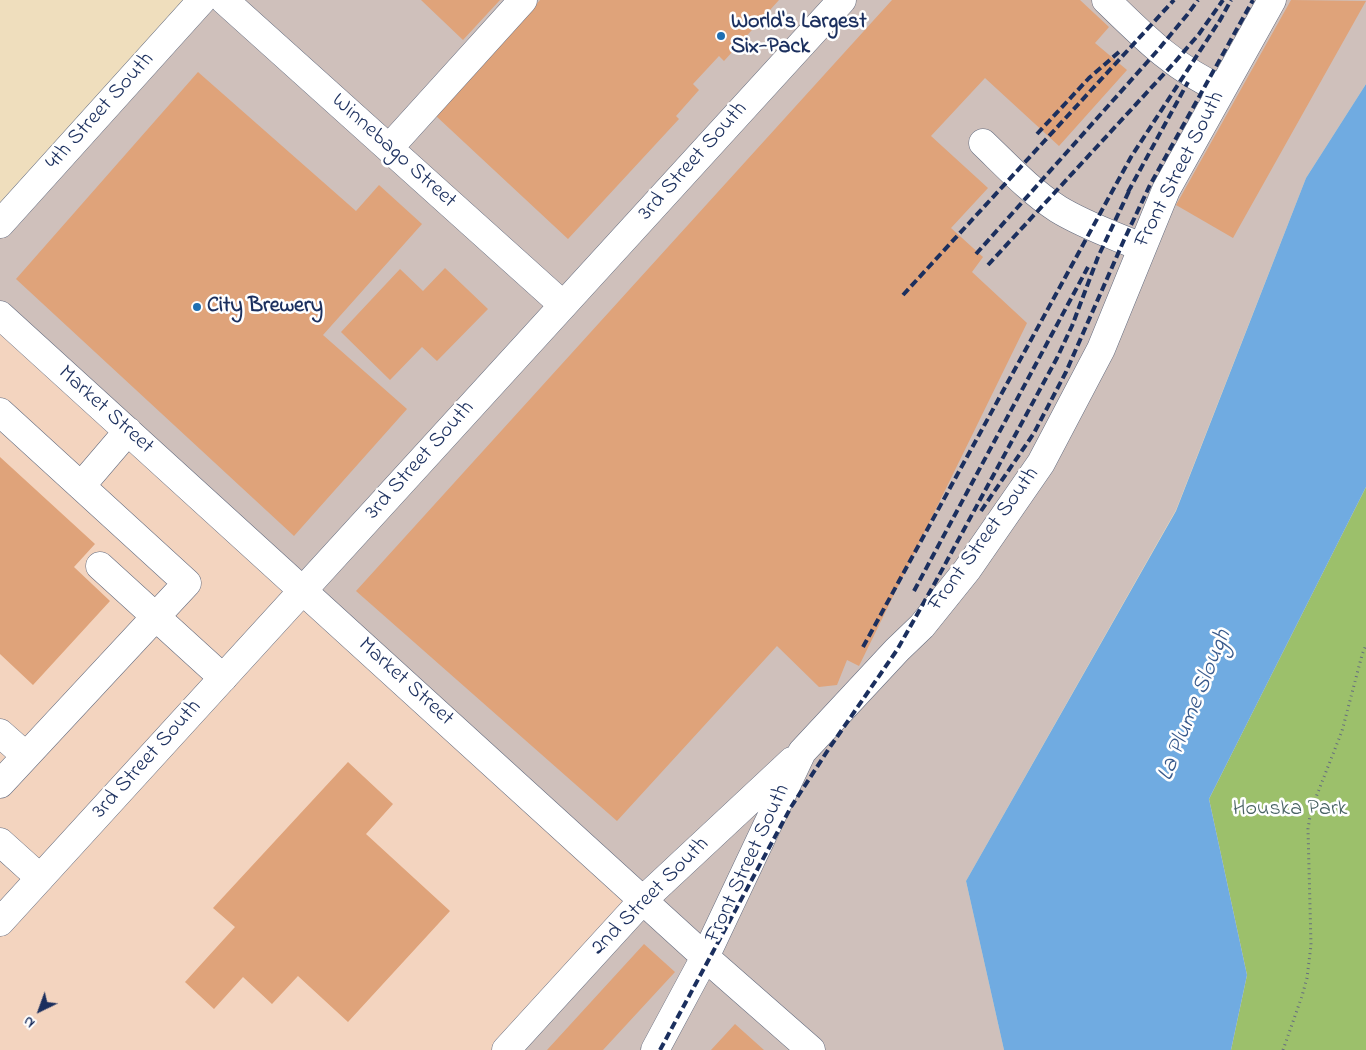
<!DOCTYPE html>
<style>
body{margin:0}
#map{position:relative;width:1366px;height:1050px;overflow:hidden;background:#efdebd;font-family:"Indie Flower",sans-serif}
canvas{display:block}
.north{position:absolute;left:15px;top:985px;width:50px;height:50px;-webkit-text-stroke:4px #fff;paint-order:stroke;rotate:222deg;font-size:14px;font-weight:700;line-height:20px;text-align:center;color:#1b2f5e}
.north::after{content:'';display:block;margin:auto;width:18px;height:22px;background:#1b2f5e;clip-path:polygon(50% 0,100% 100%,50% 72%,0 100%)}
</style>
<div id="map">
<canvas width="1366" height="1050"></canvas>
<div class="north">N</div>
</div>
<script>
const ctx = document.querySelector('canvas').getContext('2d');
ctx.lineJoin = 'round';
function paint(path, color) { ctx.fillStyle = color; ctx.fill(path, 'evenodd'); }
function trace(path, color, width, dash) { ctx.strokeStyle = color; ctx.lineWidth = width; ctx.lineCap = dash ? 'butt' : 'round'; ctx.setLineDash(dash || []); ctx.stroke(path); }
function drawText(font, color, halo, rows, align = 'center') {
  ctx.font = font + ' "Indie Flower",sans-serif'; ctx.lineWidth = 5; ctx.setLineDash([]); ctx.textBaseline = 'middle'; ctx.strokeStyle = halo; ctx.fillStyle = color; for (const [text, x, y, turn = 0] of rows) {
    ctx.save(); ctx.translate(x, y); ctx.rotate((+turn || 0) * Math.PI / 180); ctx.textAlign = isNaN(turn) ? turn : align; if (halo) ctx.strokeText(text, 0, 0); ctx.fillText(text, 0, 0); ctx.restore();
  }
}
const built = new Path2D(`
 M 0,315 L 643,900 L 506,1050 L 0,1050 Z`);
const industrial = new Path2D(`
 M 202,0 L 1366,0 L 1366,84 L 1306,178 L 1176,510 L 966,881 L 1004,1050 L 506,1050 L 643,900 L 0,315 L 0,224 Z`);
const green = new Path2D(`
 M 1366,487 L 1366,1050 L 1231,1050 L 1247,975 L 1209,799 Z`);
const water = new Path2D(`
 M 1366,84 L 1366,487 L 1209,799 L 1247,975 L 1231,1050 L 1004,1050 L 966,881 L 1176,511 L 1306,178 Z`);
const building = new Path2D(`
 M 421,0 L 500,0 L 463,40 Z
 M 540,0 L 779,0 L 724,61 L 719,56 L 693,84 L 699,90 L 676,116 L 679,119 L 568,239 L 436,116 Z
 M 892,0 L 1080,0 L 1109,27 L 1095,43 L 1127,70 L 1059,146 L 985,78 L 931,136 L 988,188 L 951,228 L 983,257 L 972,272 L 1027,323 L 859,666 L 847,660 L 837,685 L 819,687 L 777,646 L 617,821 L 356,591 Z
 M 1291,0 L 1366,1 L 1233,238 L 1176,205 Z
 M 198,72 L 356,211 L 379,185 L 422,224 L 323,335 L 407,409 L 294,536 L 16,279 Z
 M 445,268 L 488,309 L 437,361 L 422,347 L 390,380 L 341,332 L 400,269 L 423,291 Z
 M 0,457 L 95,544 L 74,567 L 110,601 L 33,685 L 0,654 Z
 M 348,762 L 393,804 L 366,834 L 450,911 L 348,1022 L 298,976 L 272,1004 L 243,977 L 214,1009 L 185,982 L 235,927 L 213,908 Z
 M 644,944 L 675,972 L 603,1050 L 547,1050 Z
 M 735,1024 L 764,1050 L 711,1050 Z`);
const path = new Path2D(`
 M 1283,1050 L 1302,996 L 1307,978 L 1311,945 L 1308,829 L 1311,810 L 1342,731 L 1362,655 L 1366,645`);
const minor = new Path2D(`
 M 224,0 L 563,305
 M 1106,0 C 1142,35 1175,69 1221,89
 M 983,143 C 1006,165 1030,191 1058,209 C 1084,225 1113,235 1141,247
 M 389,148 L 523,0
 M 0,315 L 705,957 L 811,1050
 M 0,412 L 187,583 L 0,784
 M 81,486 L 128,431
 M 100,566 L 223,678
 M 0,733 L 26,756
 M 0,842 L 40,878
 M 506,1050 L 643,900 L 792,761
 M 655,1050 L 705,957 L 802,752 L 897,650 L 922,626 L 967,570 L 1041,463 L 1101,349 L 1166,190 L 1272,0`);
const highway = new Path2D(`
 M 0,224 L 202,0
 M 0,922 L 842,0`);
const rail = new Path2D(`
 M 1219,22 L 1231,0
 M 1037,134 L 1089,78 L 1119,52
 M 1128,192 L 1188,82
 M 976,254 L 1158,50 L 1187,15 L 1198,0
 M 988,265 L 1174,63 L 1199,34 L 1223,0
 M 903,295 L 1174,0
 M 981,511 L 1034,433 L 1066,372 L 1124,240 L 1150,185 L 1253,0
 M 914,591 L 1088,267
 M 863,647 L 1131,157 L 1222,17
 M 660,1050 L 791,807 L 828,750 L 897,650 L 936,581 L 1057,358 L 1072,326 L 1098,257 L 1131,187`);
const markers = [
 [721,36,5,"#1f6fb2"],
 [197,307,5,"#1f6fb2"]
];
const poiNames = [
 ["World's Largest",731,23],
 ["Six-Pack",731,48],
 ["City Brewery",207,307]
];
const streetNames = [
 ["4th Street South",101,112,-48],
 ["Winnebago Street",393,152,42],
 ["3rd Street South",694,162,-48],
 ["Front Street South",1181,170,-63],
 ["Market Street",105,411,42],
 ["3rd Street South",421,461,-48],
 ["Front Street South",985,540,-54],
 ["Market Street",405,683,42],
 ["3rd Street South",148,760,-48],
 ["Front Street South",749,864,-65],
 ["2nd Street South",651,897,-45]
];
const parkNames = [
 ["Houska Park",1290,810]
];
const waterNames = [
 ["La Plume Slough",1196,706,-68]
];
paint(built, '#f3d4bf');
paint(industrial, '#cfc0bb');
paint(green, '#9cc06b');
paint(water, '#70abe1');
paint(building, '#dfa37a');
trace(minor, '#656c7f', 29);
trace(highway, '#656c7f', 29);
trace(path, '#656c7f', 3, [1, 4]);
trace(minor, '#fff', 28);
trace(highway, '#fff', 28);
trace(rail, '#1b2f5e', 4, [8, 4]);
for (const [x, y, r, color] of markers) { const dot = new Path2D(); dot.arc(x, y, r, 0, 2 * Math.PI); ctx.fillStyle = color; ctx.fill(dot); trace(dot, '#fff', 2); }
drawText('bold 22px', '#1b2f5e', '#fff', poiNames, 'left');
drawText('22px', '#1b2f5e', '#fff', streetNames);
drawText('22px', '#486263', '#fff', parkNames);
drawText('italic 24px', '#395a8c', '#fff', waterNames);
</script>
